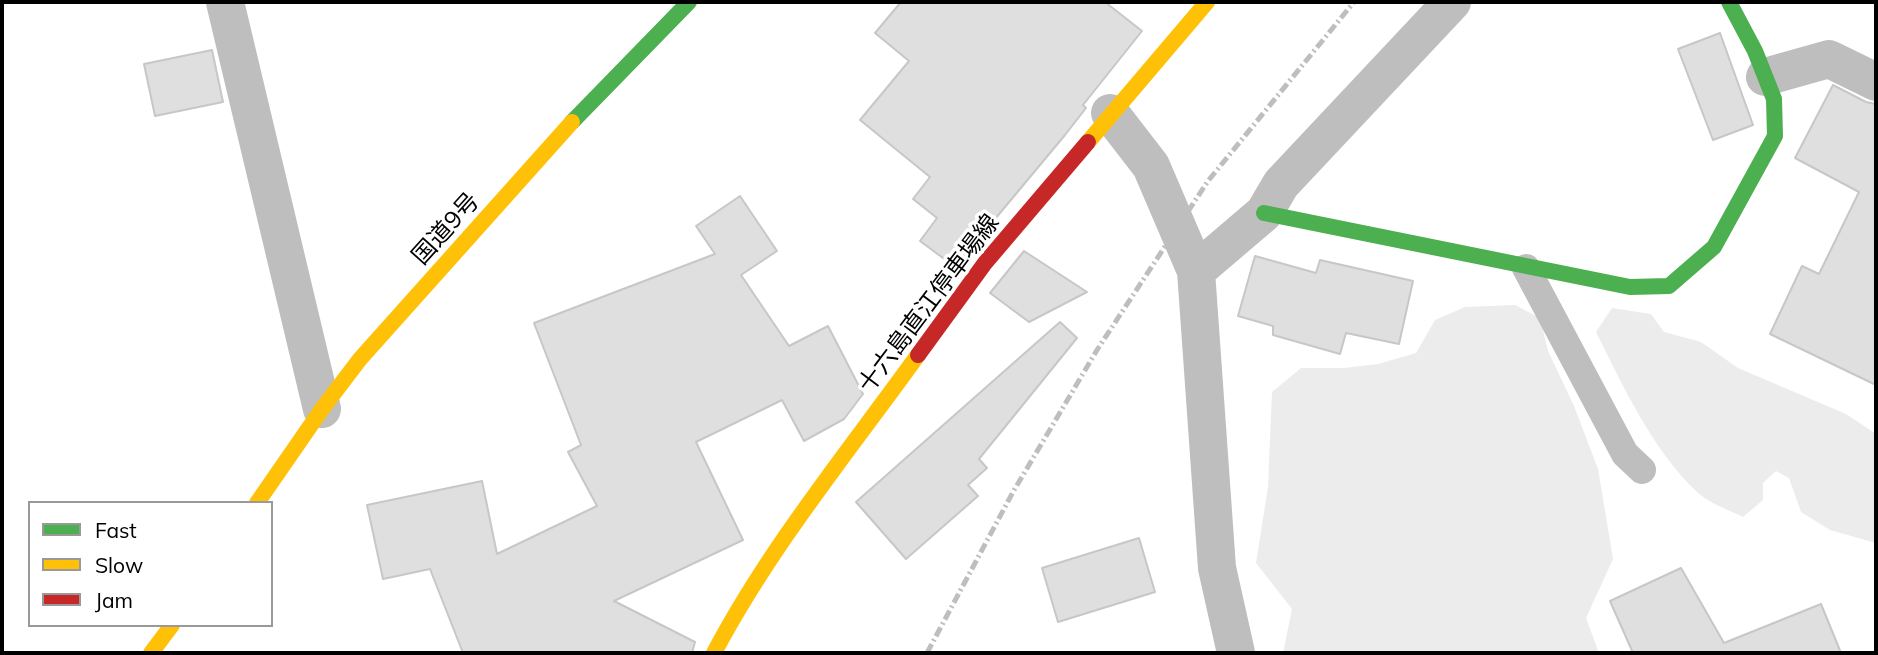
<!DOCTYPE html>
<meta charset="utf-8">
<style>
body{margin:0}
#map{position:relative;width:1878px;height:655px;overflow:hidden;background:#fff;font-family:Mulish,sans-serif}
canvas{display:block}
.frame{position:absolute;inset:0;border:4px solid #000;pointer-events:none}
.legend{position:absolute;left:28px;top:501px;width:245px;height:126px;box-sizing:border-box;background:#fff;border:2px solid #999;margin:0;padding:9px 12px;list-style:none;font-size:21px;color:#000}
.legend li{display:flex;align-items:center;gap:14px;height:35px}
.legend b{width:35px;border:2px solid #999}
</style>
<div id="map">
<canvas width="1878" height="655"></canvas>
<div class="frame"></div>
<ul class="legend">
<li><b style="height:9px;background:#4caf50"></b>Fast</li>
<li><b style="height:9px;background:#ffc107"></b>Slow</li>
<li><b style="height:9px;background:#c62828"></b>Jam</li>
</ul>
</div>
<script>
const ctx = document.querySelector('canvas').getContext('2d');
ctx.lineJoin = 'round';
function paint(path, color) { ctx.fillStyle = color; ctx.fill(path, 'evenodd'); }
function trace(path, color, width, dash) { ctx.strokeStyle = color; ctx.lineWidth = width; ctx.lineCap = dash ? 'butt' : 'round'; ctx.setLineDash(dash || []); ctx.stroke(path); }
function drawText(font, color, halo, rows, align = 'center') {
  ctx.font = font + ' Mulish,"Noto Sans JP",sans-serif'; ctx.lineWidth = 7; ctx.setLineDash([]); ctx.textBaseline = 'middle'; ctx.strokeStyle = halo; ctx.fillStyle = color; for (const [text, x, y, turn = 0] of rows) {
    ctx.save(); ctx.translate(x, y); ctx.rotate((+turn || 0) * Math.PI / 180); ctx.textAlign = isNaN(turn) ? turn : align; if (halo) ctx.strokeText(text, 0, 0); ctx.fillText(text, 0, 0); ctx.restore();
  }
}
const green = new Path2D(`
 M 1515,305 L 1540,318 L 1548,351 L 1574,406 L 1598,469 L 1613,559 L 1586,618 L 1599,653 L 1283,653 L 1292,609 L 1256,563 L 1268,487 L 1272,392 L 1301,368 L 1344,368 L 1378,364 L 1416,353 L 1435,320 L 1465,307 Z
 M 1612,308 L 1651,314 L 1664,332 L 1701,342 L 1738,368 L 1846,414 L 1876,434 L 1876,543 L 1830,530 L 1801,512 L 1789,478 L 1776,471 L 1763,483 L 1763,500 L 1743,517 C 1729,510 1708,503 1696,491 C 1652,449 1623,386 1596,332 Z`);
const building = new Path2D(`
 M 901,2 L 1105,2 L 1142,31 L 1083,105 L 1086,108 L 1065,135 L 955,267 L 920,241 L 937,218 L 913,199 L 930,177 L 860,120 L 909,61 L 875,33 Z
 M 1720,33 L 1753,125 L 1713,140 L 1678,49 Z
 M 212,50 L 223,102 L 155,116 L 144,64 Z
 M 1833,85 L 1866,102 L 1876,104 L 1876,385 L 1770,334 L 1802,266 L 1819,274 L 1859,192 L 1795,158 Z
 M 740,196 L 777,251 L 741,275 L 789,346 L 828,326 L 863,394 L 844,419 L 804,441 L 782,400 L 696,442 L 743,540 L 614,601 L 695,642 L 692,653 L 463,653 L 430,569 L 383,579 L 367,505 L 482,481 L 497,554 L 597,506 L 568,452 L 581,445 L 534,323 L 715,254 L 696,226 Z
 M 1024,251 L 1087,292 L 1029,322 L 990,293 Z
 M 1255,256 L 1316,273 L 1320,260 L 1413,281 L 1399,344 L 1346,333 L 1340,354 L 1273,335 L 1273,326 L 1238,316 Z
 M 1060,322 L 1077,338 L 979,459 L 987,468 L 968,485 L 978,496 L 906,559 L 856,502 Z
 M 1139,538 L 1155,592 L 1058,622 L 1042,568 Z
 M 1681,568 L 1724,643 L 1821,604 L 1841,653 L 1633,653 L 1610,601 Z`);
const lane = new Path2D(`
 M 1526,268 L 1625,454 L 1642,470`);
const street = new Path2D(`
 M 225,2 L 322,409
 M 1765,77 L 1829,59 L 1876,82
 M 1110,113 L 1151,166 L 1196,271 L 1217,568 L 1236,653
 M 1196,271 L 1264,213 L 1281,184 L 1452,2`);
const fast = new Path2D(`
 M 572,122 L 689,2
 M 1264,213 L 1630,287 L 1669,286 L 1714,247 L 1775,136 L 1774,99 L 1755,51 L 1729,2`);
const slow = new Path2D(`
 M 1088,142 L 1207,2
 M 257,503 L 322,409 L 360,359 L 572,122
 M 151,653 L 172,625
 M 714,653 C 770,547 848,452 918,355`);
const jam = new Path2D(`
 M 918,355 L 985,263 L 1088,142`);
const rail = new Path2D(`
 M 927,653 L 1013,492 L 1097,350 L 1208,181 L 1354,2`);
const streetNames = [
 ["国道9号",446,229,-48],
 ["十六島直江停車場線",929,304,-53]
];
paint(green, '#ececec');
paint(building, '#dfdfdf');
trace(building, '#c7c7c7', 2);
trace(lane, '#bebebe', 28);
trace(street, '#bebebe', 38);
trace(fast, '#4caf50', 16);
trace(slow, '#ffc107', 16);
trace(jam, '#c62828', 16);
trace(rail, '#bebebe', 5, [10, 3.5, 2, 3.5]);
drawText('24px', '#000', '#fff', streetNames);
</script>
